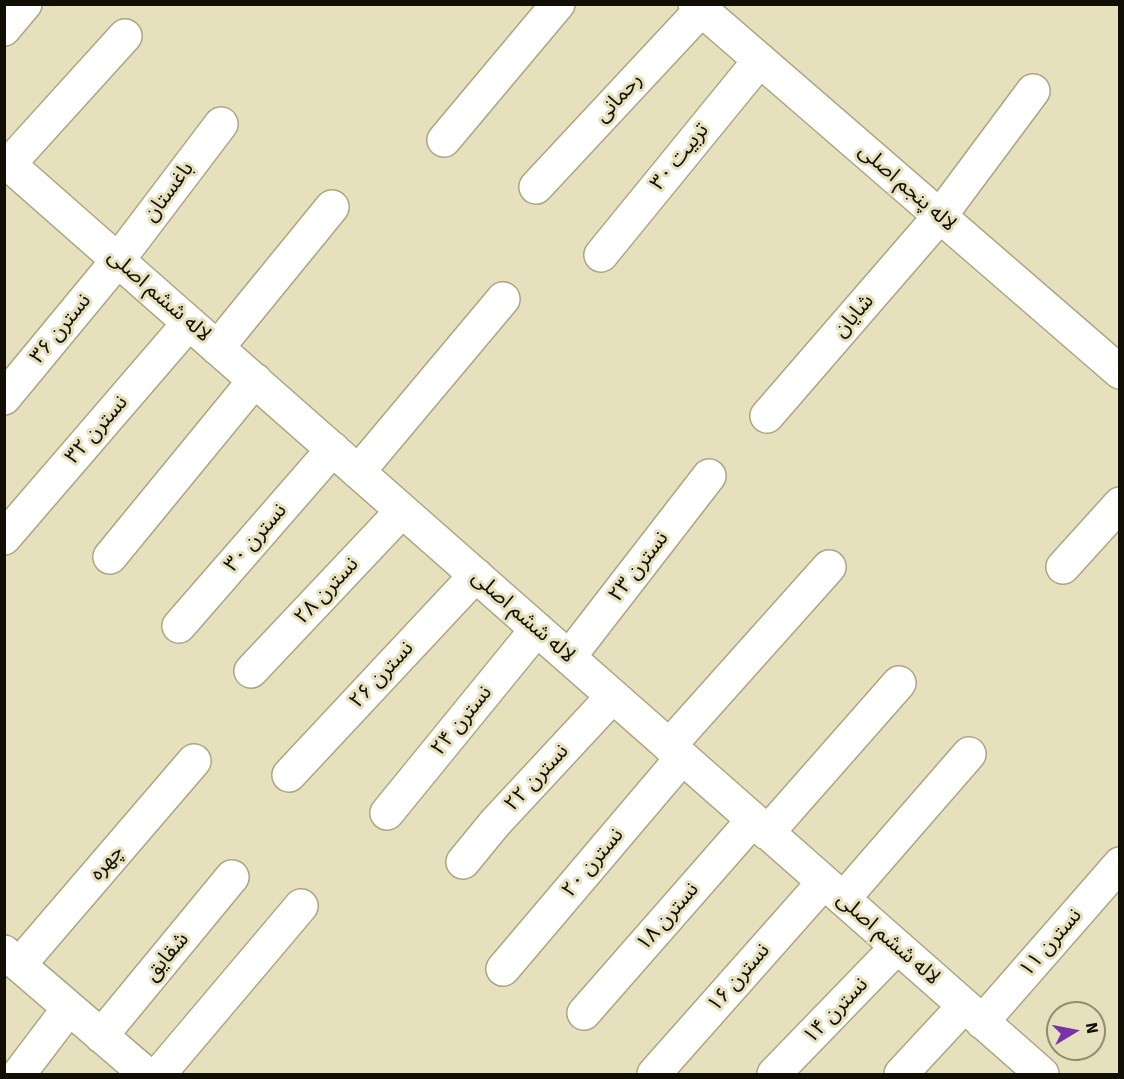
<!DOCTYPE html>
<meta charset="utf-8">
<style>
body{margin:0}
#map{position:relative;width:1124px;height:1079px;overflow:hidden;background:#e6e0bc;font-family:Signika,sans-serif}
canvas{display:block}
.frame{position:absolute;inset:0;border:6px solid #110f04;pointer-events:none}
.north{position:absolute;left:1046px;top:1001px;width:60px;height:60px;box-sizing:border-box;background:#e6e0bc;border:2px solid #918c72;border-radius:50%;rotate:80deg;font-size:16px;font-weight:700;line-height:24px;text-align:center;color:#110f04}
.north::after{content:'';display:block;margin:auto;width:21px;height:27px;background:#7733a7;clip-path:polygon(50% 0,100% 100%,50% 72%,0 100%)}
</style>
<div id="map">
<canvas width="1124" height="1079"></canvas>
<div class="frame"></div>
<div class="north">N</div>
</div>
<script>
const ctx = document.querySelector('canvas').getContext('2d');
ctx.lineJoin = 'round';
function trace(path, color, width, dash) { ctx.strokeStyle = color; ctx.lineWidth = width; ctx.lineCap = dash ? 'butt' : 'round'; ctx.setLineDash(dash || []); ctx.stroke(path); }
function drawText(font, color, halo, rows, align = 'center') {
  ctx.font = font + ' Signika,"Noto Sans Arabic",sans-serif'; ctx.lineWidth = 6; ctx.setLineDash([]); ctx.textBaseline = 'middle'; ctx.strokeStyle = halo; ctx.fillStyle = color; for (const [text, x, y, turn = 0] of rows) {
    ctx.save(); ctx.translate(x, y); ctx.rotate((+turn || 0) * Math.PI / 180); ctx.textAlign = isNaN(turn) ? turn : align; if (halo) ctx.strokeText(text, 0, 0); ctx.fillText(text, 0, 0); ctx.restore();
  }
}
const minor = new Path2D(`
 M 695,4 L 1120,372
 M 4,29 L 25,4
 M 444,140 L 558,4
 M 4,160 L 1042,1074
 M 9,164 L 125,36
 M 536,187 L 701,10
 M 601,255 L 760,60
 M 217,348 L 332,207
 M 4,398 L 118,260 L 221,124
 M 767,416 L 940,216 L 1033,91
 M 358,472 L 503,299
 M 4,538 L 189,323
 M 110,557 L 255,380
 M 1063,567 L 1120,504
 M 179,626 L 333,449
 M 569,657 L 709,476
 M 251,671 L 402,511
 M 669,746 L 829,567
 M 289,775 L 476,575
 M 387,813 L 537,629
 M 767,833 L 899,683
 M 463,862 L 495,823 L 613,696
 M 843,899 L 969,754
 M 4,952 L 146,1074
 M 19,965 L 194,761
 M 503,969 L 682,758
 M 584,1013 L 753,820
 M 982,1022 L 1120,864
 M 101,1036 L 232,877
 M 19,1074 L 69,1008
 M 159,1074 L 301,906
 M 654,1074 L 824,882
 M 774,1074 L 897,947
 M 901,1074 L 964,1006`);
const streetNames = [
 ["رحمانی",619,98,-47],
 ["تربیت ۳۰",680,157,-51],
 ["لاله پنجم اصلی",907,188,41],
 ["باغستان",169,192,-53],
 ["لاله ششم اصلی",159,296,41],
 ["شایان",854,316,-49],
 ["نسترن ۳۶",61,329,-51],
 ["نسترن ۳۲",97,430,-49],
 ["نسترن ۳۰",256,538,-49],
 ["نسترن ۲۳",639,567,-52],
 ["نسترن ۲۸",327,591,-47],
 ["لاله ششم اصلی",523,617,41],
 ["نسترن ۲۶",382,675,-47],
 ["نسترن ۲۴",462,721,-51],
 ["نسترن ۲۲",537,778,-47],
 ["چهره",107,863,-49],
 ["نسترن ۲۰",593,863,-50],
 ["نسترن ۱۸",668,917,-49],
 ["لاله ششم اصلی",888,939,41],
 ["نسترن ۱۱",1051,943,-49],
 ["شقایق",167,957,-50],
 ["نسترن ۱۶",739,978,-49],
 ["نسترن ۱۴",836,1011,-46]
];
trace(minor, '#aba583', 36);
trace(minor, '#fff', 33);
drawText('21px', '#110f04', '#e6e0bc', streetNames);
</script>
